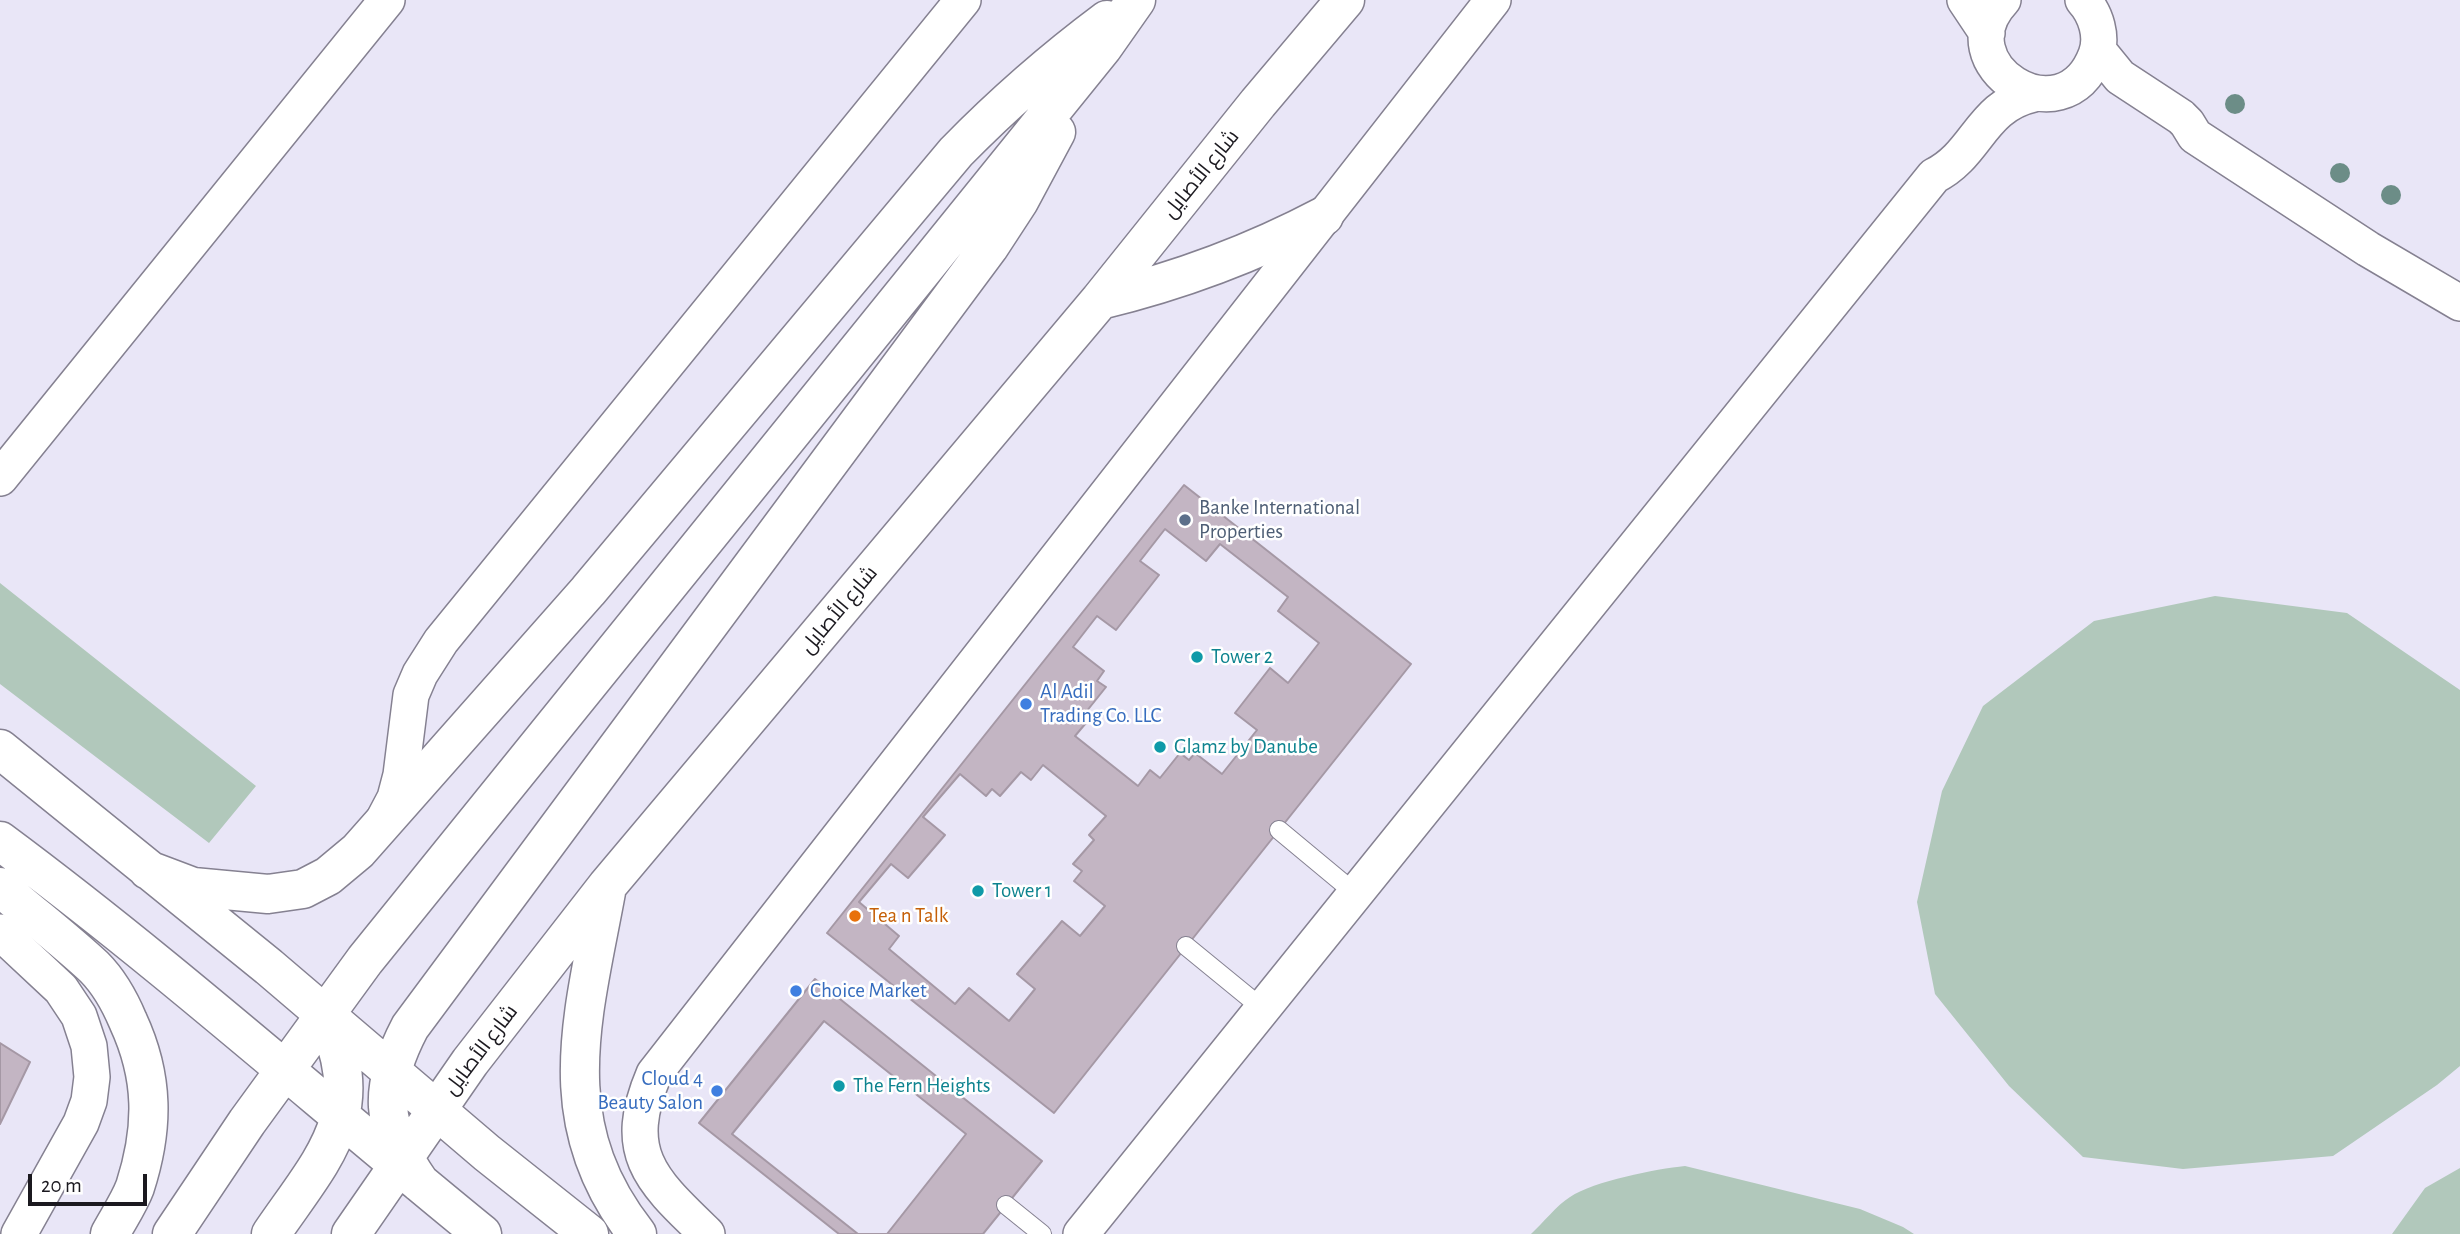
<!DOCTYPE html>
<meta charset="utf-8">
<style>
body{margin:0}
#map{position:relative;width:2460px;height:1234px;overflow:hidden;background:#e9e6f7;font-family:"Alegreya Sans",sans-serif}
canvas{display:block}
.scale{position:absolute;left:28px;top:1174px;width:119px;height:32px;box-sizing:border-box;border:4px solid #1b191f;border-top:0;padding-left:9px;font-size:21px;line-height:24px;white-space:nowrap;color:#1b191f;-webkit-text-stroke:5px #fff;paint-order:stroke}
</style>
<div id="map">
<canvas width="2460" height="1234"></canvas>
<div class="scale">20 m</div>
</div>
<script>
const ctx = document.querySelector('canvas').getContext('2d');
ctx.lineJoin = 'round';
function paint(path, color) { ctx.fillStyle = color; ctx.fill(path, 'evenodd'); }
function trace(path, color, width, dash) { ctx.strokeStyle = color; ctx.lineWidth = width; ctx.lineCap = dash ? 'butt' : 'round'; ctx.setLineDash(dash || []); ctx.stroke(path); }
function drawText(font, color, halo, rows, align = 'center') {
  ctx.font = font + ' "Alegreya Sans",Cairo,sans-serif'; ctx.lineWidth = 5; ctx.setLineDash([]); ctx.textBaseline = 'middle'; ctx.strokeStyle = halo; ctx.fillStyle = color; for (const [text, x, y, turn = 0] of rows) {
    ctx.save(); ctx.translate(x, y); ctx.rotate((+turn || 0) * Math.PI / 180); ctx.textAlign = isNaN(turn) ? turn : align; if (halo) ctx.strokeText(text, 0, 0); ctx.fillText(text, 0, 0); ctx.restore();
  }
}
const green = new Path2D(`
 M 0,583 L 256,786 L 209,843 L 0,684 Z
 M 2215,596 L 2347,613 L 2460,690 L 2460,1066 L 2437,1085 L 2333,1156 L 2183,1169 L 2083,1157 L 2009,1086 L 1935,994 L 1917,902 L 1942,791 L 1983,706 L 2094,621 Z
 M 1685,1166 L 1860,1209 L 1903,1227 L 1914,1234 L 1531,1234 C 1543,1223 1557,1205 1570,1197 C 1594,1181 1656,1169 1685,1166 Z
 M 2460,1168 L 2460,1234 L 2392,1234 L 2425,1188 Z`);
const building = new Path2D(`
 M 1184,485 L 1411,664 L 1054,1113 L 827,933 Z
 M 1165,529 L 1206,561 L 1220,544 L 1288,597 L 1278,611 L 1319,643 L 1288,683 L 1270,668 L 1235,713 L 1257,730 L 1222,774 L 1195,753 L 1189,760 L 1180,753 L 1160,778 L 1150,770 L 1138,786 L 1075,736 L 1091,717 L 1086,712 L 1106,687 L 1097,681 L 1104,671 L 1073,647 L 1097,616 L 1116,630 L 1159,575 L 1140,561 Z
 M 1043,765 L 1106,816 L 1089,835 L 1094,840 L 1073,864 L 1082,871 L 1074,881 L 1105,906 L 1080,936 L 1062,921 L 1017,974 L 1035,989 L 1009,1021 L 969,988 L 955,1004 L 889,949 L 899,936 L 859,902 L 891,864 L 908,878 L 945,835 L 923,817 L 960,774 L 986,796 L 992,789 L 1000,796 L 1021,772 L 1031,780 Z
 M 815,979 L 1042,1161 L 983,1234 L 839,1234 L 699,1123 Z
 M 824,1021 L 966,1134 L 887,1234 L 858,1234 L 732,1134 Z
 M 0,1043 L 30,1062 L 0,1124 Z`);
const lane = new Path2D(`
 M 1279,830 L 1356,894
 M 1186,946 L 1263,1009
 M 1006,1205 L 1042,1234`);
const street = new Path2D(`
 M 1965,0 L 1987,33
 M 2003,0 C 1942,64 2063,142 2096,55 C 2103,37 2096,14 2083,0
 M 2098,50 L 2120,77 L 2181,117 L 2187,123 L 2195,136 L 2368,249 L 2460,303
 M 0,478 L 387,0
 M 385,817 L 395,798 L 401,775 L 411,695 L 420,674 L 441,641 L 963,0
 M 0,932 L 61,989 L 79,1016 L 89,1046 L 92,1077 L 89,1101 L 81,1123 L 19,1234
 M 707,1234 C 652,1181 620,1154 654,1074 L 1493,0
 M 1081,1234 L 1934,176 C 1978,154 1980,106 2034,94`);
const secondary = new Path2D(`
 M 1100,300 C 1179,281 1252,254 1324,216
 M 0,749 L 269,967 L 487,1153 L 589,1234
 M 0,841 C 167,965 321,1103 482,1234
 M 148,870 L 193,887 L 268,894 L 303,889 L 328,876 L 358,851 L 588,591 L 956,152 C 1004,103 1052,61 1107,20
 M 0,887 C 31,914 64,939 94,967 C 109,982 120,1002 128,1021 C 154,1077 154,1128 135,1187 C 129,1203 118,1219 110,1234
 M 606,892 C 583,1017 549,1123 637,1234
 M 420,1183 C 380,1126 378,1088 410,1027 L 989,247 L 1019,201 L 1056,132
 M 172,1234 L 247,1122 L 365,960 L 1103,47 L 1136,0
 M 271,1234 C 325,1155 370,1114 325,1015
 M 351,1234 L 470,1062 L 607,886 L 1100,300 L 1258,103 L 1345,0`);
const trees = [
 [2235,104],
 [2340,173],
 [2391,195]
];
const markers = [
 [1185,520,7,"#5c6f8a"],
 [1197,657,7,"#0f9aa8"],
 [1026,704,7,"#3f7fe0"],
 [1160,747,7,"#0f9aa8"],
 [978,891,7,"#0f9aa8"],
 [855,916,7,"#e8710a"],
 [796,991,7,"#3f7fe0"],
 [839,1086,7,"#0f9aa8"],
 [717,1091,7,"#3f7fe0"]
];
const streetNames = [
 ["شارع الأصايل",1201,174,-51],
 ["شارع الأصايل",839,610,-50],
 ["شارع الأصايل",481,1050,-53]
];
const serviceNames = [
 ["Banke International",1199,508],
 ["Properties",1199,532]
];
const cultureNames = [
 ["Tower 2",1211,657],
 ["Glamz by Danube",1174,747],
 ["Tower 1",992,891],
 ["The Fern Heights",853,1086]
];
const shopNames = [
 ["Al Adil",1040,692],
 ["Trading Co. LLC",1040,716],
 ["Choice Market",810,991],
 ["Cloud 4",703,1079,"right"],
 ["Beauty Salon",703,1103,"right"]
];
const foodNames = [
 ["Tea n Talk",869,916]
];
paint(green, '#b1c8bb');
paint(building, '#c3b5c3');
trace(building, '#a598a5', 2);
trace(lane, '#858191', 20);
trace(street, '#858191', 38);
trace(secondary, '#858191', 41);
trace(lane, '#fff', 18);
trace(street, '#fff', 35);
trace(secondary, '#fff', 38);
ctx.fillStyle = '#6c8d87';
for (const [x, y] of trees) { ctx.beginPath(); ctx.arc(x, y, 10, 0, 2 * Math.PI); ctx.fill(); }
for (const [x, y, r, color] of markers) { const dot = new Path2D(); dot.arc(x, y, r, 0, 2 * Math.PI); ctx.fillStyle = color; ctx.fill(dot); trace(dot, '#fff', 2.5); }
drawText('21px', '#1b191f', '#fff', streetNames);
drawText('21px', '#4e5e75', '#fff', serviceNames, 'left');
drawText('21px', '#0d838f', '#fff', cultureNames, 'left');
drawText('21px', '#366cbe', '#fff', shopNames, 'left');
drawText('21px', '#c56008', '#fff', foodNames, 'left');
</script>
